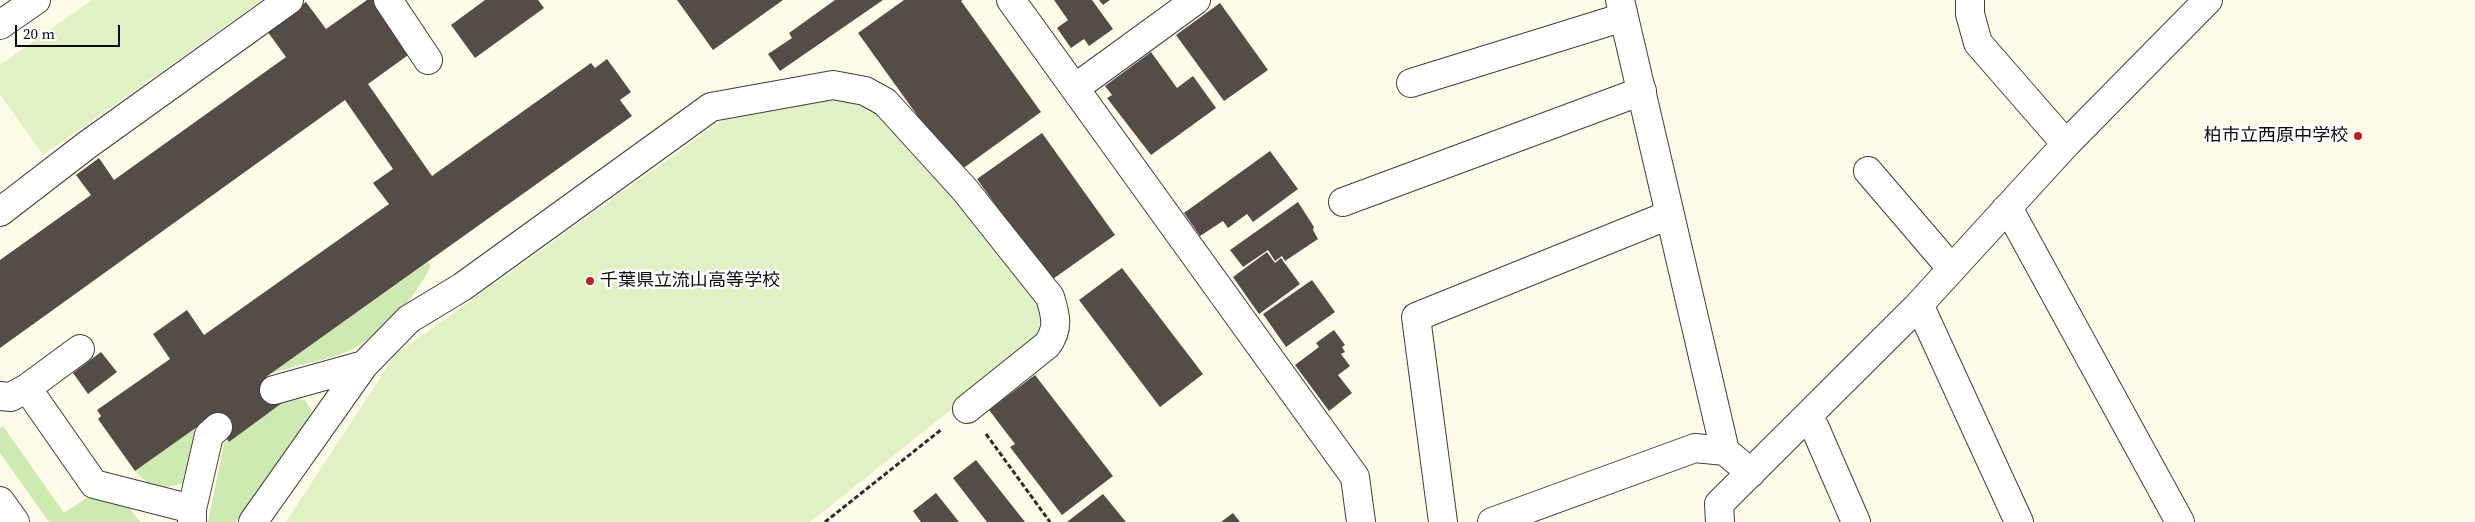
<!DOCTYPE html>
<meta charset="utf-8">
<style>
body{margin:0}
#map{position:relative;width:2475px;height:522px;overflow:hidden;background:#fffbe9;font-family:"Source Serif 4",serif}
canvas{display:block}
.scale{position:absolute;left:15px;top:25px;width:105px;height:22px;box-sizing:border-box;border:2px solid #0b0b0b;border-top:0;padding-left:6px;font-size:15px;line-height:18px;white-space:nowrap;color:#0b0b0b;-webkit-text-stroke:4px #fff;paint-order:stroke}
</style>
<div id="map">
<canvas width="2475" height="522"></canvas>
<div class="scale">20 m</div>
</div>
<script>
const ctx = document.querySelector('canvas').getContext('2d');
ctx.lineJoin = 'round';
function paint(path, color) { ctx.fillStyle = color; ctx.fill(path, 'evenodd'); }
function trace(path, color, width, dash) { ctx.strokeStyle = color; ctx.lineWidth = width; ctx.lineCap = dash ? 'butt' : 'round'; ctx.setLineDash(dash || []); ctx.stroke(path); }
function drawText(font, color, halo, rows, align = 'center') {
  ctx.font = font + ' "Source Serif 4","Noto Sans JP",serif'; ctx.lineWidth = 5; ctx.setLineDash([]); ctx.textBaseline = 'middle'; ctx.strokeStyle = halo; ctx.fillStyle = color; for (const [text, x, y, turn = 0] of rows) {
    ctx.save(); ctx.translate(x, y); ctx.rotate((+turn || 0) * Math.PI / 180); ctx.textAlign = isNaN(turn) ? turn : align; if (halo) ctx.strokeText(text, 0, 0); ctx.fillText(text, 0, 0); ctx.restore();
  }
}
const green = new Path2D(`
 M 428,262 L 431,266 C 415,299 375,342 341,354 C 318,362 293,366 270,374 Z
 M 299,399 L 305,400 L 311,410 L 309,421 L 236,522 L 208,522 L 224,443 L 227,440 L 229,442 L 282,403 L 281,401 Z
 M 3,426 L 64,513 L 91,495 L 121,496 L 140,522 L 49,522 L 0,453 L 0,428 Z
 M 197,426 L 188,476 L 183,483 C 160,490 151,489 135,471 Z`);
const pitch = new Path2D(`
 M 92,0 L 262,0 L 43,155 L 0,94 L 0,65 Z
 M 841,89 L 877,107 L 1038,298 L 1042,337 L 810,522 L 286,522 L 395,355 L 734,112 Z`);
const building = new Path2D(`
 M 367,0 L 373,0 L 411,53 L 368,84 L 432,176 L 591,63 L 595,68 L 607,59 L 631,92 L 620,100 L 632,116 L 266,377 L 282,403 L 229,442 L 211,417 L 135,471 L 98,419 L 101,416 L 97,410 L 170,359 L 153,334 L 187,310 L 204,335 L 389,204 L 373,183 L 393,169 L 345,100 L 0,348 L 0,260 L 91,195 L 76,175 L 99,158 L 114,180 L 286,57 L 267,31 L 306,2 L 326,29 Z
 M 485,0 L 538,0 L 544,8 L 475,58 L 451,25 Z
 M 677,0 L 783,0 L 713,50 Z
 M 835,0 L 883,0 L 780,71 L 768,54 L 792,38 L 789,33 Z
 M 904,0 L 963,0 L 961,1 L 1041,112 L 958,172 L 858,33 Z
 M 1054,0 L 1092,0 L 1113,29 L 1089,46 L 1084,39 L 1071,48 L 1057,28 L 1068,20 Z
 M 1099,0 L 1110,0 L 1103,5 Z
 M 1220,3 L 1268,70 L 1224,101 L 1176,35 Z
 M 1151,52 L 1177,88 L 1193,76 L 1216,108 L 1151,155 L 1107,98 L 1112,95 L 1105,86 Z
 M 1042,133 L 1115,235 L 1050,281 L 977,179 Z
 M 1270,151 L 1298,189 L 1253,222 L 1247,214 L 1228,228 L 1223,221 L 1200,236 L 1184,213 Z
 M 1298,202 L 1314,227 L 1313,230 L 1318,239 L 1285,261 L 1282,256 L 1275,261 L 1268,250 L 1243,267 L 1230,250 Z
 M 1267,252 L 1275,263 L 1281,258 L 1300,284 L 1259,314 L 1233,277 Z
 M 1122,268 L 1203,374 L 1160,407 L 1079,300 Z
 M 1312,280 L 1335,312 L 1286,347 L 1263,314 Z
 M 1334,330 L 1345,345 L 1342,347 L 1345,352 L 1341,354 L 1350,366 L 1338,375 L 1352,393 L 1329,411 L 1295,365 L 1319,347 L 1316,343 Z
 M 101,352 L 117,372 L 88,394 L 73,373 Z
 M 1035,375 L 1113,476 L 1062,515 L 1010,447 L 1015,444 L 989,410 Z
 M 976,460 L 1025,522 L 987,522 L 953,478 Z
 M 936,493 L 959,522 L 921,522 L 913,511 Z
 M 1103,494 L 1126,522 L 1067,522 Z
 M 1233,513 L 1240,522 L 1221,522 Z`);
const path = new Path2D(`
 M 986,434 L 1050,522
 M 825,522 L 942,429`);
const minor = new Path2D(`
 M 388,0 L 428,60
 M 1011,0 L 1355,477 L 1361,522
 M 1620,0 L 1725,451 L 1751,473
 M 1970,0 L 1970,14 L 1978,43 L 2066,144
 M 0,25 L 36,0
 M 1411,83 L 1624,17
 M 1075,88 L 1196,0
 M 1868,171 L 1951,268
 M 1343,202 L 1642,91
 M 2006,209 L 2012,215 L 2180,522
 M 0,212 L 87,145 L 289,0
 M 1916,308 L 1923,313 L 2019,522
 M 80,349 L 27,388 L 94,484 L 192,509 L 192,522
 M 274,390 L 364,365
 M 0,396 L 11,397 L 27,388
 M 1806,419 L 1815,428 L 1856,522
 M 0,501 L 15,522
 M 192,509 L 209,435 L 218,427
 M 253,522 L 364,365 L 409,319 L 462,287 L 711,107 L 833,85 L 865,91 L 885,102 L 965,190 L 1050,297 C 1056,316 1059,329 1047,345 L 967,409
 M 1443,522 L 1416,317 L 1669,215
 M 1492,522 L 1695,448 L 1725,451
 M 1720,522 L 1719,504 L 1916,308 L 2066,144 L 2208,0`);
const markers = [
 [2358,136,5,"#c11d20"],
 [590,281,5,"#c11d20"]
];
const poiNames = [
 ["柏市立西原中学校",2348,136],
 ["千葉県立流山高等学校",600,281,"left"]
];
paint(green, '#cdebb1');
paint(pitch, '#e0f1c3');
paint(building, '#544c47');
trace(minor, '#3e3e3e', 30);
trace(path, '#2d2d2d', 3, [5, 2.5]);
trace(minor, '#fff', 28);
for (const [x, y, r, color] of markers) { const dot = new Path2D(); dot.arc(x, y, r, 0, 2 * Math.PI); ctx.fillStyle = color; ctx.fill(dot); trace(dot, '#fff', 2); }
drawText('18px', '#0b0b0b', '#fff', poiNames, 'right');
</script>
